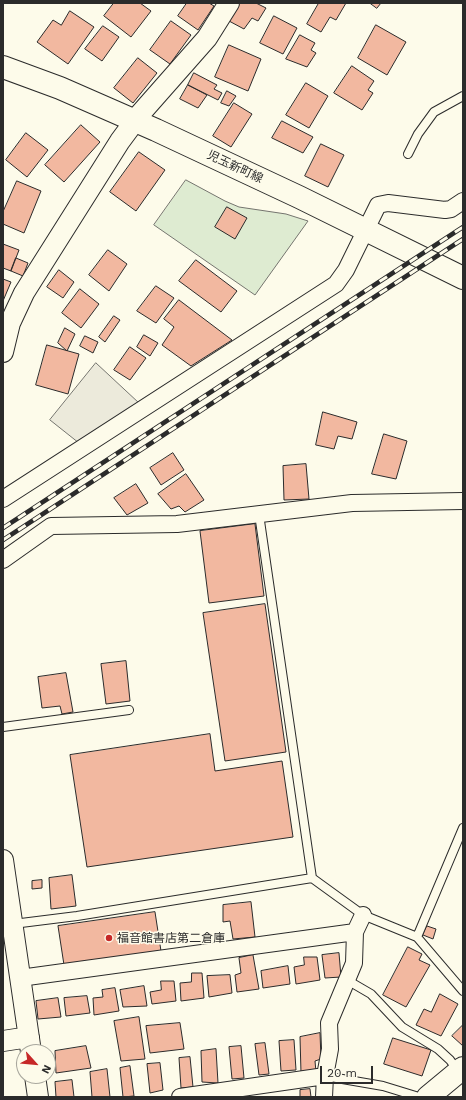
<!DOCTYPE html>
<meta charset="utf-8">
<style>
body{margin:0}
#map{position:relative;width:466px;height:1100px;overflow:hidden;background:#fdfbea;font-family:"Work Sans",sans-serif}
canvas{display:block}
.frame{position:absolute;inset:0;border:4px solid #2b2b2b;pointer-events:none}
.north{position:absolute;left:16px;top:1044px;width:40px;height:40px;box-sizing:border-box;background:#fdfbea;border:1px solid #a9a89e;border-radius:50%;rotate:117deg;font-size:11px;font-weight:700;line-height:16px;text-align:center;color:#2b2b2b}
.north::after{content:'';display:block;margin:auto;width:14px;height:18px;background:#c62828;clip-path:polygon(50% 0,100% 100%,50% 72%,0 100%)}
.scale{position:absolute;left:320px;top:1066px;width:53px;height:18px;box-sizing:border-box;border:2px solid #2b2b2b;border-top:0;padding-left:5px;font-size:12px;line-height:14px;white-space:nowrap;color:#2b2b2b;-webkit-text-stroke:3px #fdfbea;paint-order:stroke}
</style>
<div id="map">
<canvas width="466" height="1100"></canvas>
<div class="frame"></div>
<div class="north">N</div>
<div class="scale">20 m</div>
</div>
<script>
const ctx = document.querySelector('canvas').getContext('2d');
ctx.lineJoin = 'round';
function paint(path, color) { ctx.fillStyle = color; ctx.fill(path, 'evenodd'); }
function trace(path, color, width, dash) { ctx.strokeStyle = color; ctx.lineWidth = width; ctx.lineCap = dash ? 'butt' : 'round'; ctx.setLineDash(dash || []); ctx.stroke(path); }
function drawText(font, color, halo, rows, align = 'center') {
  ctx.font = font + ' "Work Sans","Noto Sans JP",sans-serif'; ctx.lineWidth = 3; ctx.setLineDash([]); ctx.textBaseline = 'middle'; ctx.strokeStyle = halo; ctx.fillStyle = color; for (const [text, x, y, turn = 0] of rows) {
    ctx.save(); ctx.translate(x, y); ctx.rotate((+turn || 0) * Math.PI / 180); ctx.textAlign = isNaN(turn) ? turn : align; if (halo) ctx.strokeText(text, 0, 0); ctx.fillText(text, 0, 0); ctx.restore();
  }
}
const green = new Path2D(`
 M 186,180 L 225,201 L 239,207 L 286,214 L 308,221 L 255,295 L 154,225 Z`);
const parking = new Path2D(`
 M 96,363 L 139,403 L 84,447 L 50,420 Z`);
const building = new Path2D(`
 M 114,3 L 140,3 L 151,11 L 131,37 L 104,16 Z
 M 187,3 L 209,3 L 214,6 L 198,30 L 178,16 Z
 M 238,3 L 256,3 L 266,8 L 258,21 L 252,18 L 244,29 L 229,21 Z
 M 319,3 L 346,3 L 336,20 L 330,17 L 321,32 L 307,24 Z
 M 370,3 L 381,3 L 377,8 Z
 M 70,11 L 94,27 L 68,64 L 37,42 L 53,20 L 61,25 Z
 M 274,16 L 297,28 L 283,54 L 260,43 Z
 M 171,21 L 191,35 L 170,64 L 150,50 Z
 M 376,25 L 406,42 L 387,75 L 358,58 Z
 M 103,26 L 119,37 L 102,61 L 85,49 Z
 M 300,35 L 315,43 L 311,50 L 316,53 L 307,67 L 286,59 Z
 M 229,45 L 261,59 L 248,91 L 215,77 Z
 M 138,58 L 157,73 L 133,103 L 114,88 Z
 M 352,66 L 374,81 L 368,90 L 373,93 L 362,110 L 334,93 Z
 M 194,73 L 217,85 L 214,89 L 222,93 L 218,100 L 188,85 Z
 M 306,83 L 328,96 L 309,128 L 286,115 Z
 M 188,85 L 207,95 L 198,108 L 180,99 Z
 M 227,91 L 236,96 L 229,106 L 221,103 Z
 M 234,103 L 252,114 L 231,147 L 213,136 Z
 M 282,121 L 313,137 L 303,153 L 272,138 Z
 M 81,125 L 100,142 L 64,182 L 45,165 Z
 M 26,133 L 48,150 L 27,177 L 6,160 Z
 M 321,144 L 344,155 L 328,187 L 305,176 Z
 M 139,152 L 165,170 L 136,211 L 110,192 Z
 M 17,181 L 41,191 L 24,233 L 3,224 L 3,212 Z
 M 227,207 L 247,218 L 235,239 L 215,227 Z
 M 3,244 L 19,250 L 11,271 L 3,268 Z
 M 108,250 L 127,264 L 109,291 L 89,275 Z
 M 16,258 L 28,263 L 23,276 L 11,271 Z
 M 196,260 L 237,291 L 221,312 L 179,281 Z
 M 59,270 L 74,282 L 63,298 L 47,287 Z
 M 3,279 L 11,282 L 3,301 Z
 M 156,286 L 174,298 L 156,323 L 137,311 Z
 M 80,289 L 99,304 L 81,328 L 62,313 Z
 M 179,300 L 232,340 L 191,366 L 162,345 L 174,327 L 164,319 Z
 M 114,316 L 120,320 L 105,342 L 99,337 Z
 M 65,328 L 75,334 L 67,351 L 58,343 Z
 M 144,335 L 158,343 L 150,356 L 137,347 Z
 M 85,336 L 98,342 L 93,353 L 80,346 Z
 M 47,345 L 79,354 L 68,394 L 36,385 Z
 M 130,347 L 146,358 L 130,380 L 114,370 Z
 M 323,412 L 357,422 L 352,439 L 338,436 L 334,449 L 316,445 Z
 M 384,434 L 407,441 L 396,479 L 372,474 Z
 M 173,453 L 184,470 L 161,485 L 150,468 Z
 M 306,464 L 309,499 L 284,500 L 283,466 Z
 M 186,474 L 204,500 L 185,512 L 179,506 L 171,509 L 158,494 Z
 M 136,484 L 148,503 L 127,515 L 114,498 Z
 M 255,524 L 264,596 L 209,603 L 200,531 Z
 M 265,604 L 286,752 L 225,761 L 203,613 Z
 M 126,661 L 130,701 L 106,704 L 101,664 Z
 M 66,673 L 73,712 L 62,714 L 60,706 L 42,708 L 38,677 Z
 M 210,734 L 215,771 L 282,761 L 293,837 L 87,867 L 70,755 Z
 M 72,875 L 76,906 L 51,909 L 49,878 Z
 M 42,880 L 42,888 L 32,889 L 32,881 Z
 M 251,902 L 255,937 L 233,939 L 230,921 L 223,922 L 223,905 Z
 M 155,912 L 161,951 L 64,965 L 58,926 Z
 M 427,926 L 436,929 L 433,939 L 423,935 Z
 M 408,947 L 422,954 L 419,960 L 430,965 L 406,1007 L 383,995 Z
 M 339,953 L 341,977 L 325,978 L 322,955 Z
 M 253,955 L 259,989 L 237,992 L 235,975 L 241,973 L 239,958 Z
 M 304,957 L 317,957 L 320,980 L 296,984 L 294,967 L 304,965 Z
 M 288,966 L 290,984 L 263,988 L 261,971 Z
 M 192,973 L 202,973 L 204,998 L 181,1001 L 180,983 L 191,982 Z
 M 230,975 L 232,993 L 209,997 L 207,976 Z
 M 161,981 L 174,981 L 176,1001 L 152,1004 L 150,992 L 161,990 Z
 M 144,986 L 147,1006 L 123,1007 L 120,990 Z
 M 115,988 L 119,1011 L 94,1015 L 93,998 L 103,997 L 102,990 Z
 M 440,994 L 458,1004 L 441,1036 L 416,1025 L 424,1009 L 431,1012 Z
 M 87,996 L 90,1013 L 66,1016 L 64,998 Z
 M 58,998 L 61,1017 L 38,1019 L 36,1001 Z
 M 139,1017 L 145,1059 L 121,1061 L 114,1021 Z
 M 180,1023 L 184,1049 L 150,1053 L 146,1026 Z
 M 463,1025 L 463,1046 L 452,1036 Z
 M 320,1033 L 321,1059 L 315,1061 L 316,1072 L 301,1073 L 300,1037 Z
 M 393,1038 L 431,1050 L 422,1076 L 384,1064 Z
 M 294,1040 L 296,1070 L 281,1071 L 279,1041 Z
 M 265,1043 L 269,1074 L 259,1075 L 255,1044 Z
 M 86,1046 L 91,1068 L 56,1073 L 55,1051 Z
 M 241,1046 L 244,1078 L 232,1079 L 229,1047 Z
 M 216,1049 L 218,1083 L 202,1082 L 201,1051 Z
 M 190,1057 L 193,1087 L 181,1088 L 179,1058 Z
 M 160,1063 L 163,1090 L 150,1093 L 147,1064 Z
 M 130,1066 L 134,1096 L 123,1097 L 120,1068 Z
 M 107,1069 L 110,1097 L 92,1097 L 90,1072 Z
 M 72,1080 L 74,1097 L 56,1097 L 55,1082 Z
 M 310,1089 L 311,1097 L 300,1097 L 300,1090 Z`);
const service = new Path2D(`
 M 408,154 L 418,134 L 434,112 L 463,96
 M 259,514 L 312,878
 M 3,727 L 129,710
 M 13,924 L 77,916 L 312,878 L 363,915 L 417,937 L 463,828
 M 417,937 L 463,991
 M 347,980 L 371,994 L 402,1027 L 438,1049 L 450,1060 L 458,1071
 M 325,1076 L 383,1086 L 419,1097`);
const minor = new Path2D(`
 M 3,499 L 336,284 L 346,270 L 378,205 L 388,203 L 445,210 L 451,209 L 463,201
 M 3,560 L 51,526 L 177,524 L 352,503 L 463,501
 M 20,978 L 355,932
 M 180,1097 L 325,1076
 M 324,1097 L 325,1076 L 330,1049 L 329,1023 L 354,963 L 355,932 L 363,915`);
const tertiary = new Path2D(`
 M 3,352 L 10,323 L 24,293 L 120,141 L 140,114 L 207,38 L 229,3
 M 3,860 L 31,1052
 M 3,1041 L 29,1037
 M 35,1076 L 38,1097`);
const secondary = new Path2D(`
 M 3,67 L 60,88 L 156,130 L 299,197 L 463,278`);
const trunk = new Path2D(`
 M 428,1097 L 463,1068`);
const rail = new Path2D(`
 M 3,528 L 463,227
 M 3,540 L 463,239`);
const markers = [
 [109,938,4,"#c62828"]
];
const streetNames = [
 ["児玉新町線",235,167,25]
];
const poiNames = [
 ["福音館書店第二倉庫",117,938]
];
paint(green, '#deebd1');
trace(green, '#74746e', 1);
paint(parking, '#eceadb');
trace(parking, '#74746e', 1);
paint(building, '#f2b8a0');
trace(building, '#2b2b2b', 1);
trace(service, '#2b2b2b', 10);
trace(minor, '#2b2b2b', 18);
trace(tertiary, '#2b2b2b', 22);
trace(secondary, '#2b2b2b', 24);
trace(trunk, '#2b2b2b', 24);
trace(service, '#fdfbea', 8);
trace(minor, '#fdfbea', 16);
trace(tertiary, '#fdfbea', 20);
trace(secondary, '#fdfbea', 22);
trace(trunk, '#fdfbea', 22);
trace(rail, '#2b2b2b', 4.5);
trace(rail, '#fdfbea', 3, [9]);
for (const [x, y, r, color] of markers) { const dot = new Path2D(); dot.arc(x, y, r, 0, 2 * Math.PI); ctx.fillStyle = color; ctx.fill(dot); trace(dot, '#fdfbea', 1.5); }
drawText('12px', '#2b2b2b', '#fdfbea', streetNames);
drawText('12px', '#2b2b2b', '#fdfbea', poiNames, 'left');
</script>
